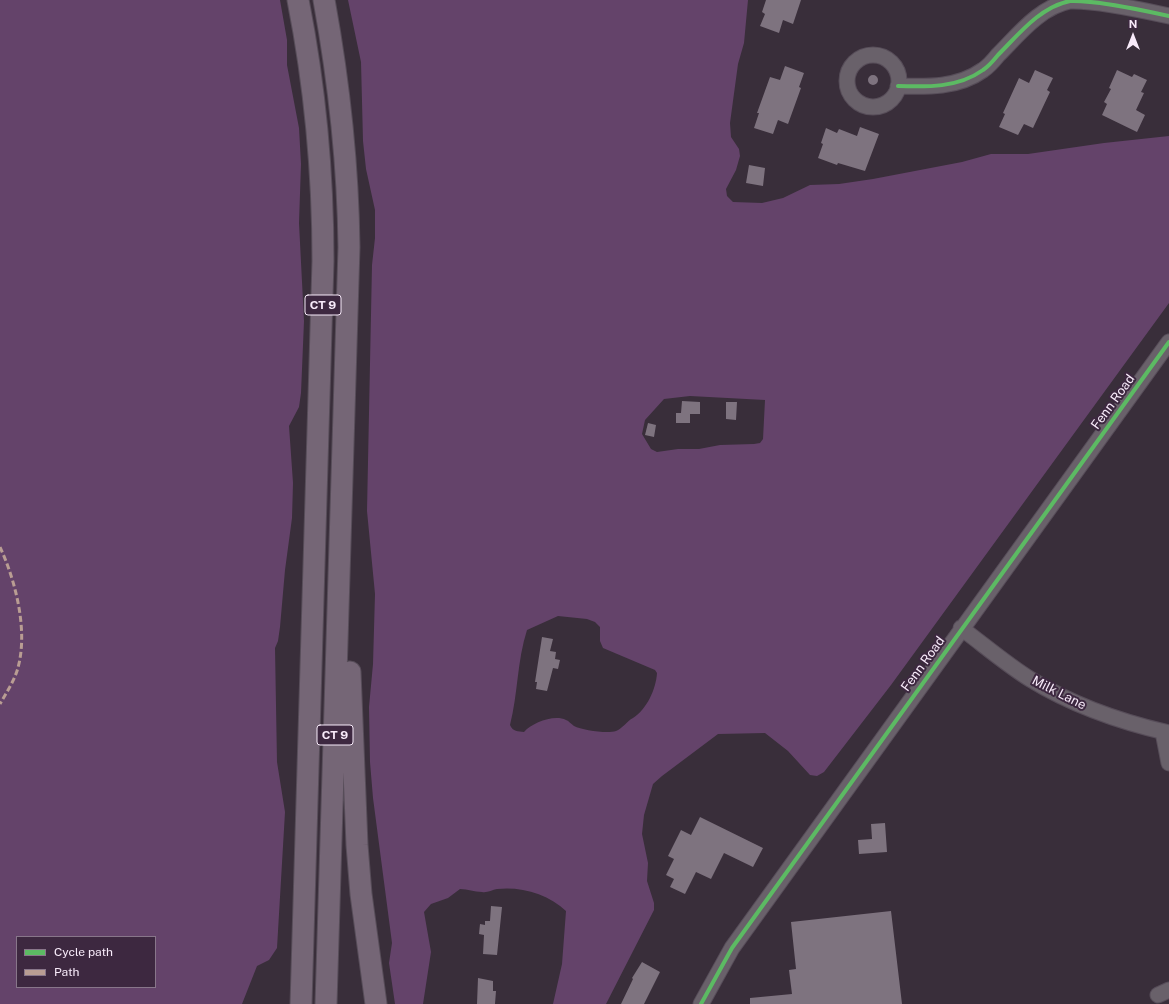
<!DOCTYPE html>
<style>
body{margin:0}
#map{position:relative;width:1169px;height:1004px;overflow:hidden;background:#392e3a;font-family:"Public Sans",sans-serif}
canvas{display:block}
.legend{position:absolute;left:16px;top:936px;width:140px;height:52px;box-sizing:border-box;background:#3d2840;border:1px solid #88768a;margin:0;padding:5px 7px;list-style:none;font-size:12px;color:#f8ebfa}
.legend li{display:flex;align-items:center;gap:8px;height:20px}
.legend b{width:20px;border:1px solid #88768a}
.north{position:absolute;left:1113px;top:16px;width:40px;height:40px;-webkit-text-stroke:3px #3d2840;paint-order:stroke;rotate:0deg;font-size:11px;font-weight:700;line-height:16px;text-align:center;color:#f8ebfa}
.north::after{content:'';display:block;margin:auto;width:14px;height:18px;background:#f8ebfa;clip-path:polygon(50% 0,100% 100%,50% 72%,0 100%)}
</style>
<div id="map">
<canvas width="1169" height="1004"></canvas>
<ul class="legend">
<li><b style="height:5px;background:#5cba63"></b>Cycle path</li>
<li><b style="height:5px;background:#b99d93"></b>Path</li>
</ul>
<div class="north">N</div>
</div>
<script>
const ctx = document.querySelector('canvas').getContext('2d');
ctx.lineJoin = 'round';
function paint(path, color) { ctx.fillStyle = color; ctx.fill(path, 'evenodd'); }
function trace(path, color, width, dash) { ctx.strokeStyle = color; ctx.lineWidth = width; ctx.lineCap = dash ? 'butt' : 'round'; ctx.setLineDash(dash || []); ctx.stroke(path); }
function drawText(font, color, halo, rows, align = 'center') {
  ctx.font = font + ' "Public Sans",sans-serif'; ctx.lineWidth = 4; ctx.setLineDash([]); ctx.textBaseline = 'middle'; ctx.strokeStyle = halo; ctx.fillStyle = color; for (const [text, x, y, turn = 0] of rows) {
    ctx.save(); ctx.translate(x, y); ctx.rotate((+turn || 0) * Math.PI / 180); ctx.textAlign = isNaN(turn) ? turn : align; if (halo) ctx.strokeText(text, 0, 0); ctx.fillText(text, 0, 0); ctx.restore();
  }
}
const green = new Path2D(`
 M 0,0 L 280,0 L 287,40 L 287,65 L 299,128 L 301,164 L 299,223 L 304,321 L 301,393 L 299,407 L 289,426 L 293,483 L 292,518 L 285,570 L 280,627 L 278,641 L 275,648 L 277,762 L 285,812 L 277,948 L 269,960 L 257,966 L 242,1004 L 0,1004 ZM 17,937 L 155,937 L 155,987 L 17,987 Z
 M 348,0 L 748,0 L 744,43 L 738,64 L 730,123 L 731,137 L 739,149 L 740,156 L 736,170 L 726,189 L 727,196 L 733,202 L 762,203 L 783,198 L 810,185 L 839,184 L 873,179 L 962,162 L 991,154 L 1028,154 L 1104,143 L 1169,136 L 1169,303 L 891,685 L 824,772 L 817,776 L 810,775 L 788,751 L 765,733 L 718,734 L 662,776 L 653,784 L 644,815 L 642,834 L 648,863 L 647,881 L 654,903 L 654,910 L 606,1004 L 553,1004 L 562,964 L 566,911 C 549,894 520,886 497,889 C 492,890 487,893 482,892 C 474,892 468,889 460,889 L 448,898 L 431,904 L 424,912 L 431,952 L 423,1004 L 395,1004 L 389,963 L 392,943 L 373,798 L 370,762 L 369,707 L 373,664 L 375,594 L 367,511 L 372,265 L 375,238 L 375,210 L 366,169 L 363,141 L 361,62 ZM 690,396 L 765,400 L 763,439 L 760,443 L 754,444 L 720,445 L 699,449 L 678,449 L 657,452 L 651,449 L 642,434 L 645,420 L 664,399 ZM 558,616 L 587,619 L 595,622 L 600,627 L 600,641 L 603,648 L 655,670 L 657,673 C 656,689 647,709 633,718 C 627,721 622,729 616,731 C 607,734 582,730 574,726 C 571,724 569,721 566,720 C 554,714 532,723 524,732 C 518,731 513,732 510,725 C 518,694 517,661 527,630 Z`);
const building = new Path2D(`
 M 766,0 L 801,0 L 793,24 L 783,20 L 779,33 L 760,26 L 765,14 L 762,12 Z
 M 785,66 L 804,73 L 799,87 L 801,88 L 788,124 L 778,120 L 773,134 L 754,128 L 759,113 L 757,113 L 770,77 L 780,80 Z
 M 1035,70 L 1053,78 L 1047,90 L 1050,92 L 1033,128 L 1024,124 L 1018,135 L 999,127 L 1005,114 L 1003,113 L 1019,78 L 1029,83 Z
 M 1117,70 L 1132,77 L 1134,74 L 1147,80 L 1141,92 L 1144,93 L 1136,110 L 1145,115 L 1137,132 L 1102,115 L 1107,104 L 1104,102 L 1111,89 L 1109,88 Z
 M868 80a5 5 0 1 1 10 0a5 5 0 1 1-10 0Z
 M 860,127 L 879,134 L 865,171 L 838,163 L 837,165 L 818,158 L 823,144 L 821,143 L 826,128 L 837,133 L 839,129 L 857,136 Z
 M 749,165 L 765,168 L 763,186 L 746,183 Z
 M 682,401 L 700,402 L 700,414 L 690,414 L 690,423 L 676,423 L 676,413 L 681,413 Z
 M 726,402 L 737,402 L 736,420 L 726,419 Z
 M 648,423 L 656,425 L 654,437 L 645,435 Z
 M 542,637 L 553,639 L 550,651 L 556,652 L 555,659 L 560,660 L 558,669 L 553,668 L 547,691 L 536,689 L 537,682 L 535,682 Z
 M 700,817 L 763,848 L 753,867 L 724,853 L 711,879 L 696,872 L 685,894 L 670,887 L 674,879 L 666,875 L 674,859 L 668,856 L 681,830 L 691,835 Z
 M 885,823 L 887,852 L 859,854 L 858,840 L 872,839 L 871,824 Z
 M 491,906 L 502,907 L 497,955 L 483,954 L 484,935 L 479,934 L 480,924 L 485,925 L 485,921 L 490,921 Z
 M 891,911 L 902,1004 L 750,1004 L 750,998 L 792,994 L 789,970 L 796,969 L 791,922 Z
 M 642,962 L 660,972 L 644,1004 L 621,1004 L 633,979 L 632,978 Z
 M 478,978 L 493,981 L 493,991 L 496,991 L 495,1004 L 477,1004 Z`);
const minor = new Path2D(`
 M847 81a26 26 0 1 1 52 0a26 26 0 1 1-52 0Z
 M 898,86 C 927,87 958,88 983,70 C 989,66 994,60 998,55 C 1019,34 1040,7 1070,1 C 1096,0 1142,10 1169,16
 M 961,628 C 984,645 1006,664 1030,679 C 1072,705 1121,722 1169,733
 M 1163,732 L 1169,763
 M 1158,995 L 1169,990
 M 701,1004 L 732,948 L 1169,342`);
const highway = new Path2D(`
 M 298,0 C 315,86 323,173 323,261 L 301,1004
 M 324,0 C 339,82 348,164 349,247 L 326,1004
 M 350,672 L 357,845 L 361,894 L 376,1004`);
const quiet = new Path2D(`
 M 0,547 C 16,582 29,633 17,671 C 13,683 6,693 0,704`);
const cycleway = new Path2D(`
 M 898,86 C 927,87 958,88 983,70 C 989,66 994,60 998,55 C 1019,34 1040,7 1070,1 C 1096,0 1142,10 1169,16
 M 701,1004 L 732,948 L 1169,342`);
const shields = [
 [323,305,36],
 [335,735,36]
];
const shieldNames = [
 ["CT 9",323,305],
 ["CT 9",335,735]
];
const streetNames = [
 ["Fenn Road",1113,402,-54],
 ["Fenn Road",923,664,-54],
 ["Milk Lane",1059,693,27]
];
paint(green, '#64436a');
paint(building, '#7e737f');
trace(minor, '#574d59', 17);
trace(highway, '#574d59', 23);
trace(minor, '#69616a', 15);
trace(highway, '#756676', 21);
trace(quiet, '#b99d93', 3, [6, 3]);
trace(cycleway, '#5cba63', 4);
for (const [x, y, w] of shields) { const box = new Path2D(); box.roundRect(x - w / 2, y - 10, w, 20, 3); ctx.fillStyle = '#3d2840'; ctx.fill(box); trace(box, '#f8ebfa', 1); }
drawText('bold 12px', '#f8ebfa', null, shieldNames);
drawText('13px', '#f8ebfa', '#3d2840', streetNames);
</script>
